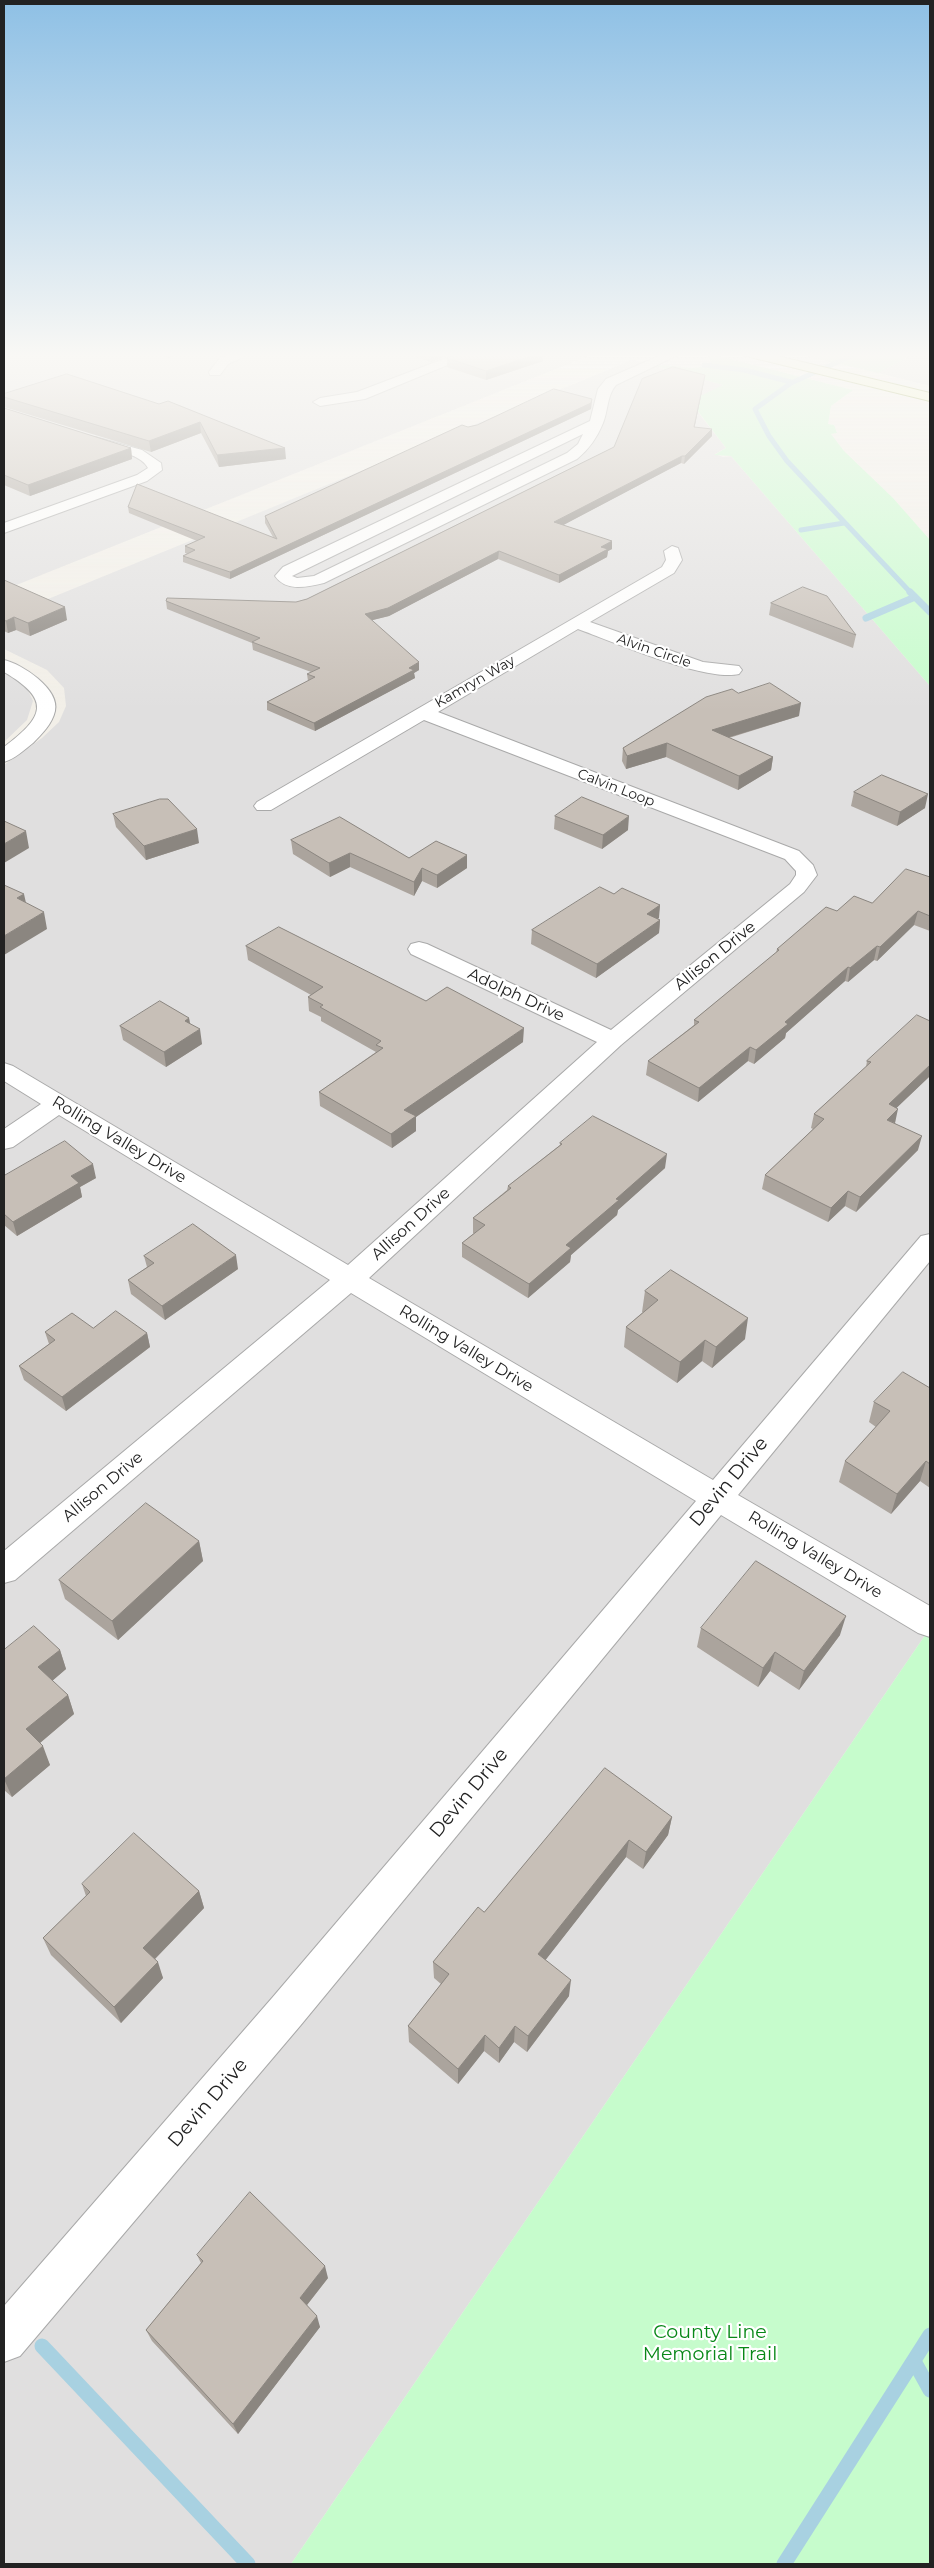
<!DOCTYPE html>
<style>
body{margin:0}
#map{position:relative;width:934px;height:2568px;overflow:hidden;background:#f2efe8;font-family:Montserrat,sans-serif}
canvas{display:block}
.frame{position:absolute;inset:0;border:5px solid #222;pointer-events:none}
</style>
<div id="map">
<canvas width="934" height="2568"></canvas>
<div class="frame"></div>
</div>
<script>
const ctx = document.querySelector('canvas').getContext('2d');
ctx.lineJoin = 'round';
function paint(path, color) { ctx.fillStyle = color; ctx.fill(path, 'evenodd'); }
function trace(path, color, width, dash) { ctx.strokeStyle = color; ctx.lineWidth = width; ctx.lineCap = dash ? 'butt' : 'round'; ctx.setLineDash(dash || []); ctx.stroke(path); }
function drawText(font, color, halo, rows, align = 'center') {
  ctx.font = font + ' Montserrat,sans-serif'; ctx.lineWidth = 4.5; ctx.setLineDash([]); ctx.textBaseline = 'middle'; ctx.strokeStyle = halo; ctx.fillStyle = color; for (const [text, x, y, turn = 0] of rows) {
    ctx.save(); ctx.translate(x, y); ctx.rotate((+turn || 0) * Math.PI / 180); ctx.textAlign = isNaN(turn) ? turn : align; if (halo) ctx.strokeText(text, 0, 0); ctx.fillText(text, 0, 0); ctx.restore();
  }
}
const residential = new Path2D(`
 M 4,352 L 598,352 L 4,590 Z
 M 918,352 L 930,352 L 930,386 L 878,373 Z
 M 632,360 L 723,385 L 697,411 L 726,448 L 715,454 L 723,457 L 731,456 L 930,686 L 930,1628 L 291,2564 L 4,2564 L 4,765 L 42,738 L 59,722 L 66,706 L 64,688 L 47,670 L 4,649 L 4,617 Z
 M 4,670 L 26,686 L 33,701 L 27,720 L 4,742 Z`);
const park = new Path2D(`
 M 790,352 L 918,352 L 878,373 Z
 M 710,354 L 853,390 L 831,406 L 828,424 L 834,425 L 837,433 L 831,434 L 844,451 L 893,498 L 930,540 L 930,686 L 731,456 L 714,455 L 726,448 L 690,401 L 723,385 L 655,366 C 674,362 693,375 711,362 L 708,355 Z
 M 930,1628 L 930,2564 L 291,2564 Z`);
const streamFar2 = new Path2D(`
 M 860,352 L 791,383 L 755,409 L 769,436 L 787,461 L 911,593
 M 704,365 L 744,370 L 791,382
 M 801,530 L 844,523`);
const streamFar1 = new Path2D(`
 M 910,592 L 930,612
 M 866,618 L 915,597`);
const stream = new Path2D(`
 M 42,2346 L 248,2564
 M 914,2361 L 930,2390
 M 784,2564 L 930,2335`);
const street = new Path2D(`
 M 237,352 L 254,352 L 228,364 L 220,375 L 210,375 L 209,372 L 220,358 Z
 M 462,352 L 479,352 L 365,399 L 320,406 L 313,402 L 320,398 L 357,392 Z
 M 668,352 L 684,352 L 616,385 C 607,395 608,411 603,423 C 597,438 589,449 577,459 L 324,583 C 307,587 286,592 275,576 L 283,567 L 590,421 L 598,389 L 606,379 ZM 583,434 L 578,444 L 567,453 L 314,576 L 297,578 L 292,576 Z
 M 95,437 L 142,450 L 161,463 L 162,470 L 147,481 L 4,533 L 4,523 L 137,475 L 148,468 C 140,452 106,449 90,444 L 88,441 Z
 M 672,546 L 678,548 L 682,560 L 674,573 L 590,622 L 703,662 L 739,666 L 742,670 L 739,674 C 705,682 614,642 578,629 L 438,712 L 799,851 L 813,865 L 817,875 L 804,892 L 621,1045 L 369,1278 L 713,1480 L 921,1236 L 930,1234 L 930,1261 L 738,1495 L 930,1606 L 930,1637 L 918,1633 L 721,1515 L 300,2026 L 20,2356 L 4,2362 L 4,2306 L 272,1998 L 696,1501 L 351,1293 L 15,1580 L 4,1583 L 4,1551 L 330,1280 L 59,1115 L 13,1147 L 4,1149 L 4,1129 L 41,1104 L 4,1081 L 4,1063 L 13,1066 L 348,1265 L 597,1042 L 411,954 L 408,949 L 411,944 L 419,942 L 427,944 L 611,1030 L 790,884 L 796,875 L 796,871 L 785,859 L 424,720 L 271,810 L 257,810 L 254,806 L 257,802 L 662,567 L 666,560 L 664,551 Z
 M 4,660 C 22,664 60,689 55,711 C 52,724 42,734 33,743 C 24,750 15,759 4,762 L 4,747 C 44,717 52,700 4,672 Z`);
const secondary = new Path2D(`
 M 740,352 L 761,352 L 930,393 L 930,401 L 742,355 Z`);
const wall = new Path2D(`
 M 148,352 L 188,352 L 168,358 Z
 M 400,352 L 457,352 L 431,362 Z
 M 543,354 L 543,361 L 486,380 L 447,367 L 447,358 Z
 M 705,375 L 704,381 L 694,428 L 712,436 L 684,464 L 681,463 L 563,525 L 612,549 L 608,551 L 607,557 L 559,583 L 498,559 L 389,616 L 372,620 L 419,670 L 414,673 L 415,678 L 315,731 L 267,710 L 267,702 L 308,681 L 307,674 L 311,672 L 253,650 L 252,643 L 167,609 L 166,601 L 296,602 L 307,599 L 614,447 Z
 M 4,394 L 159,404 L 286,459 L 219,467 L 201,433 L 151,452 L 4,407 Z
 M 592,399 L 591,409 L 230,579 L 183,562 L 183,556 L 187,553 L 185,553 L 185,546 L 197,541 L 129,513 L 128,507 L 273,537 L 265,523 L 265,516 L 468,427 Z
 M 4,408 L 131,448 L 132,459 L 30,496 L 4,485 Z
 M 4,580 L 67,620 L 30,636 L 16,630 L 8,633 L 4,631 Z
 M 771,603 L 856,635 L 853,648 L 769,615 Z
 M 738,693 L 799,716 L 729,738 L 773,757 L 771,770 L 738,790 L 666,757 L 626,769 L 622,761 L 623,748 Z
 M 854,792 L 925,808 L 897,826 L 851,806 Z
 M 113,814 L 199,843 L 146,860 L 116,827 Z
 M 555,816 L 628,830 L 602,849 L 554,829 Z
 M 291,840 L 409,858 L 467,868 L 437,888 L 422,881 L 414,896 L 350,867 L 330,877 L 293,854 Z
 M 930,877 L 930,931 L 914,925 L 877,961 L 874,960 L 848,982 L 845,981 L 786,1033 L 785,1038 L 754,1064 L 748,1061 L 698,1102 L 646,1075 L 648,1061 L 694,1025 L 694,1020 L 776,953 L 777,949 L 837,911 L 872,903 Z
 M 614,894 L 660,905 L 658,919 L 660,920 L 659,933 L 596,978 L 531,944 L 532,930 Z
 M 246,946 L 426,1001 L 523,1042 L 416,1117 L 416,1131 L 392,1148 L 320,1106 L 319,1092 L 376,1052 L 321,1021 L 321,1017 L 309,1011 L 308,997 L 311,995 L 248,960 Z
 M 189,1018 L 190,1023 L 202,1044 L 166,1067 L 123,1040 L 120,1026 Z
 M 930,1021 L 930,1076 L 896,1108 L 895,1123 L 918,1150 L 856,1212 L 845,1206 L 828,1222 L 762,1189 L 765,1175 L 813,1129 L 811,1128 L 814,1114 L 866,1067 L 867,1061 Z
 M 560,1143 L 665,1168 L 618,1210 L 617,1215 L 571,1255 L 570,1262 L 528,1298 L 462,1257 L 462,1243 L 474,1233 L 473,1233 L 473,1218 L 507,1190 L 508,1186 L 560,1145 Z
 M 4,1176 L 96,1178 L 80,1187 L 82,1197 L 17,1236 L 4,1225 Z
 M 144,1256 L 238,1269 L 165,1320 L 131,1294 L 128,1280 L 147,1267 Z
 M 645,1291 L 745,1339 L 712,1368 L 702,1361 L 677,1383 L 624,1347 L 626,1327 L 643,1312 L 642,1312 Z
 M 93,1328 L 147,1333 L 150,1347 L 66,1411 L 24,1380 L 19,1366 L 49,1344 L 45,1332 Z
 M 930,1388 L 930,1488 L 920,1481 L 891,1514 L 839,1482 L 845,1461 L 876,1427 L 869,1422 L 874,1402 Z
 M 199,1541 L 203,1561 L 118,1640 L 65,1599 L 59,1580 Z
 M 701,1628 L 840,1635 L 799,1690 L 770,1671 L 758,1687 L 697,1647 Z
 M 4,1650 L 60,1650 L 66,1669 L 52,1681 L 68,1695 L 74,1714 L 40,1743 L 50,1765 L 12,1797 L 4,1790 Z
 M 672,1817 L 668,1835 L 643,1869 L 626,1857 L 545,1960 L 569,1996 L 527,2052 L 514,2042 L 499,2063 L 484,2051 L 458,2084 L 409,2042 L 408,2026 L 441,1984 L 434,1978 L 433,1962 L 484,1912 Z
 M 82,1884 L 199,1891 L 204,1908 L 155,1959 L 163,1978 L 121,2023 L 51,1955 L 43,1938 L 86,1896 Z
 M 197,2255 L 328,2278 L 307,2305 L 320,2327 L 238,2434 L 152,2341 L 146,2330 L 201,2263 Z`);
const shadedWall = new Path2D(`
 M 167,352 L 188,352 L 168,358 Z
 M 434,352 L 457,352 L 431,362 L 431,353 Z
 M 531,352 L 549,352 L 543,354 L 543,361 L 486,380 L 486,371 Z
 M 705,375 L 704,381 L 693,435 L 694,427 Z
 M 592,399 L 591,409 L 230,579 L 230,572 Z
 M 200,422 L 201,433 L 151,452 L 149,441 Z
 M 712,429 L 712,436 L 684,464 L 685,456 Z
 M 131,448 L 132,459 L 30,496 L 28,485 Z
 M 285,448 L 286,459 L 219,467 L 217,455 Z
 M 682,456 L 681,463 L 554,530 L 554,522 Z
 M 612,541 L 612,549 L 608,551 L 607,557 L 559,583 L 559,575 L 601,547 Z
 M 499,551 L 498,559 L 389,616 L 365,622 L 365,614 Z
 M 65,607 L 67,620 L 30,636 L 28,623 Z
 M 14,617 L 16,630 L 8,633 L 6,621 Z
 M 419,662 L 419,670 L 414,673 L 415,678 L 315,731 L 314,723 Z
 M 801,703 L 799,716 L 710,743 L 712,730 Z
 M 667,743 L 666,757 L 626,769 L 627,756 Z
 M 773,757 L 771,770 L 738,790 L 739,776 Z
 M 928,794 L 925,808 L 897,826 L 900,812 Z
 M 629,816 L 628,830 L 602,849 L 603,835 Z
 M 197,829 L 199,843 L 146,860 L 144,846 Z
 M 26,831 L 29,848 L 4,863 L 4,844 Z
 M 350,853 L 350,867 L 330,877 L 329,863 Z
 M 467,855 L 467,868 L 437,888 L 437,875 Z
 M 422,868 L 422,881 L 414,896 L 414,882 Z
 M 24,894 L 28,912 L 17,898 Z
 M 660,905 L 659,918 L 646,928 L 647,914 Z
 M 918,911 L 914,925 L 877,961 L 880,947 Z
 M 44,912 L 47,929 L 4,955 L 4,936 Z
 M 660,920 L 659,933 L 596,978 L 597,964 Z
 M 877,946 L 874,960 L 848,982 L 850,968 Z
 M 848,967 L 845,981 L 786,1033 L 785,1038 L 754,1064 L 756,1050 L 785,1022 Z
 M 189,1018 L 191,1032 L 185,1021 Z
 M 524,1028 L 523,1042 L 416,1117 L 416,1131 L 392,1148 L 391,1134 L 404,1110 Z
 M 200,1029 L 202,1044 L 166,1067 L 164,1052 Z
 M 750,1047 L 748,1061 L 698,1102 L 699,1088 Z
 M 930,1065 L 930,1076 L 885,1119 L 889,1104 Z
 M 898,1109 L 895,1123 L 887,1120 Z
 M 922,1136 L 918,1150 L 856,1212 L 860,1197 Z
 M 667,1154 L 665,1168 L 618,1210 L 617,1215 L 571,1255 L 570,1262 L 528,1298 L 529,1284 L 566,1245 L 616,1199 Z
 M 93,1164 L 96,1178 L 80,1187 L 82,1197 L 17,1236 L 13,1222 L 71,1176 Z
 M 848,1191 L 845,1206 L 828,1222 L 831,1208 Z
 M 236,1255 L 238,1269 L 165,1320 L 162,1306 Z
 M 748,1318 L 745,1339 L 712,1368 L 716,1347 Z
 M 147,1333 L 150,1347 L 66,1411 L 62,1397 Z
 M 705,1340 L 702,1361 L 677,1383 L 680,1362 Z
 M 926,1461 L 920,1481 L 891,1514 L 897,1494 Z
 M 199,1541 L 203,1561 L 118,1640 L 112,1621 Z
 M 846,1616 L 840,1635 L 799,1690 L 804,1671 Z
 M 60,1650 L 66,1669 L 45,1687 L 38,1667 Z
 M 775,1652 L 770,1671 L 758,1687 L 763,1668 Z
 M 68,1695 L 74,1714 L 34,1748 L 26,1729 Z
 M 43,1746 L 50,1765 L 12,1797 L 4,1779 Z
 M 672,1817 L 668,1835 L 643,1869 L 646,1852 Z
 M 629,1840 L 626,1857 L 537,1971 L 538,1954 Z
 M 199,1891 L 204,1908 L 149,1965 L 143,1948 Z
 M 158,1962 L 163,1978 L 121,2023 L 114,2007 Z
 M 571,1980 L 569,1996 L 527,2052 L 528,2036 Z
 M 515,2026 L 514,2042 L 499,2063 L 499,2048 Z
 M 485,2035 L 484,2051 L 458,2084 L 458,2069 Z
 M 325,2266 L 328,2278 L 303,2310 L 300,2298 Z
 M 317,2316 L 320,2327 L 238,2434 L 233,2424 Z`);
const building = new Path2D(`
 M 463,352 L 543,352 L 486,371 L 447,358 Z
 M 673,367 L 705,375 L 694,427 L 712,429 L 685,456 L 682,456 L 554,522 L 612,541 L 601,547 L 608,549 L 559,575 L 499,551 L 388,608 L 365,614 L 419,662 L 409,668 L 414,670 L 314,723 L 267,702 L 315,677 L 307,674 L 320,668 L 252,642 L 260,638 L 166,601 L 167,598 L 296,602 L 307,599 L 614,447 L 642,379 Z
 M 67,374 L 159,404 L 168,401 L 285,448 L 217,455 L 200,422 L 149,441 L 4,397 L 4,394 Z
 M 554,389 L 592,399 L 591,403 L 230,572 L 183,556 L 195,550 L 185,546 L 205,537 L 128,507 L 137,484 L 277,539 L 265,516 L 462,425 L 468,427 L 477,425 Z
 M 4,408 L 131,448 L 28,485 L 4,475 Z
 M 4,580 L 65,607 L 28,623 L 14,617 L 6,621 L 4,620 Z
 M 803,587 L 827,596 L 856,635 L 771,603 Z
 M 770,683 L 801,703 L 712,730 L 773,757 L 739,776 L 667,743 L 627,756 L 623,748 L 706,697 L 732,689 L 738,693 Z
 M 882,775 L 928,794 L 900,812 L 854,792 Z
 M 582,797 L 629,816 L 603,835 L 555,816 Z
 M 160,799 L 168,799 L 197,829 L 144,846 L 113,814 Z
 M 340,817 L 409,858 L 436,841 L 467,855 L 437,875 L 422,868 L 414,882 L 350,853 L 329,863 L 291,840 Z
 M 4,821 L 26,831 L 4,844 Z
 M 906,869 L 930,877 L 930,916 L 918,911 L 880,947 L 877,946 L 850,968 L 848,967 L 785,1022 L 788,1024 L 756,1050 L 750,1047 L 699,1088 L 648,1061 L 699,1022 L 694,1020 L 779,950 L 777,949 L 826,907 L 837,911 L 854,896 L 872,903 Z
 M 4,885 L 24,894 L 17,898 L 44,912 L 4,936 Z
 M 600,887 L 614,894 L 622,888 L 660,905 L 647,914 L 660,920 L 597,964 L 532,930 Z
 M 279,927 L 426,1001 L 447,987 L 524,1028 L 404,1110 L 416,1116 L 391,1134 L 319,1092 L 383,1048 L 376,1045 L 381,1041 L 320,1007 L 323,1005 L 308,997 L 323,987 L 246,946 Z
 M 160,1001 L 189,1018 L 185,1021 L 200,1029 L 164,1052 L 120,1026 Z
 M 917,1015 L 930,1021 L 930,1065 L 889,1104 L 898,1109 L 887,1120 L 922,1136 L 860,1197 L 848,1191 L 831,1208 L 765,1175 L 824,1119 L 814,1114 L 871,1062 L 867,1061 Z
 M 593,1116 L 667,1154 L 616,1199 L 619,1200 L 566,1245 L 571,1248 L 529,1284 L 462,1243 L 485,1225 L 473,1218 L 511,1188 L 508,1186 L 562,1144 L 560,1143 Z
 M 65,1141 L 93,1164 L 71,1176 L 79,1183 L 13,1222 L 4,1214 L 4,1176 Z
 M 193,1224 L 236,1255 L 162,1306 L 128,1280 L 154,1263 L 144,1256 Z
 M 671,1270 L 748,1318 L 716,1347 L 705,1340 L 680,1362 L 626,1327 L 658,1300 L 645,1291 Z
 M 116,1311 L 147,1333 L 62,1397 L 19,1366 L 55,1340 L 45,1332 L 72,1313 L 93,1328 Z
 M 903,1372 L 930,1388 L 930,1464 L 926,1461 L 897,1494 L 845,1461 L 890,1411 L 874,1402 Z
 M 146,1503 L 199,1541 L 112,1621 L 59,1580 Z
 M 756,1561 L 846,1616 L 804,1671 L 775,1652 L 763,1668 L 701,1628 Z
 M 34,1626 L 60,1650 L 38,1667 L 68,1695 L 26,1729 L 43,1746 L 4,1779 L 4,1650 Z
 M 605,1768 L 672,1817 L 646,1852 L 629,1840 L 538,1954 L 571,1980 L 528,2036 L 515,2026 L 499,2048 L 485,2035 L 458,2069 L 408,2026 L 449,1974 L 433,1962 L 478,1907 L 484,1912 Z
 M 134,1833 L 199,1891 L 143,1948 L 158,1962 L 114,2007 L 43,1938 L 90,1892 L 82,1884 Z
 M 250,2192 L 325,2266 L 300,2298 L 317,2316 L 233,2424 L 146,2330 L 203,2261 L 197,2255 Z`);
const farStreetnames = [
 ["Alvin Circle",654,651,19],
 ["Kamryn Way",475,682,-30],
 ["Calvin Loop",616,788,21]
];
const streetNames = [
 ["Allison Drive",715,956,-39],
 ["Adolph Drive",516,995,25],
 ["Rolling Valley Drive",119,1140,31],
 ["Allison Drive",411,1224,-42],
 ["Rolling Valley Drive",466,1349,31],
 ["Allison Drive",103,1487,-40],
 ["Rolling Valley Drive",815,1555,31]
];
const nearStreetnames = [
 ["Devin Drive",729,1482,-50],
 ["Devin Drive",469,1793,-50],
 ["Devin Drive",208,2103,-49]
];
const nearParknames = [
 ["County Line",710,2332],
 ["Memorial Trail",710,2354]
];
paint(residential, '#e0dfdf');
paint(park, '#c6fccc');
trace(streamFar2, '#a8d1e1', 5);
trace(streamFar1, '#a8d1e1', 7);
trace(stream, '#a8d1e1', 15);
trace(street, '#a9a9a9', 2);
trace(secondary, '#6d8101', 2);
paint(street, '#fff');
paint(secondary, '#f6fcbc');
paint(wall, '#aba49d');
paint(shadedWall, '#8b8680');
paint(building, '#c7bfb7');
trace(building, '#8b8680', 1);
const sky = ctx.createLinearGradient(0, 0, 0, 711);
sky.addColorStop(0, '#8ec0e5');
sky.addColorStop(0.5, '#f9f8f5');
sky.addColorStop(1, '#f9f8f500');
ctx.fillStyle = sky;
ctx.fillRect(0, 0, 934, 711);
drawText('14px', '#222', '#fff', farStreetnames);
drawText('16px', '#222', '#fff', streetNames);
drawText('19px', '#222', '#fff', nearStreetnames);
drawText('19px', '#088818', '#fff', nearParknames);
</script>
